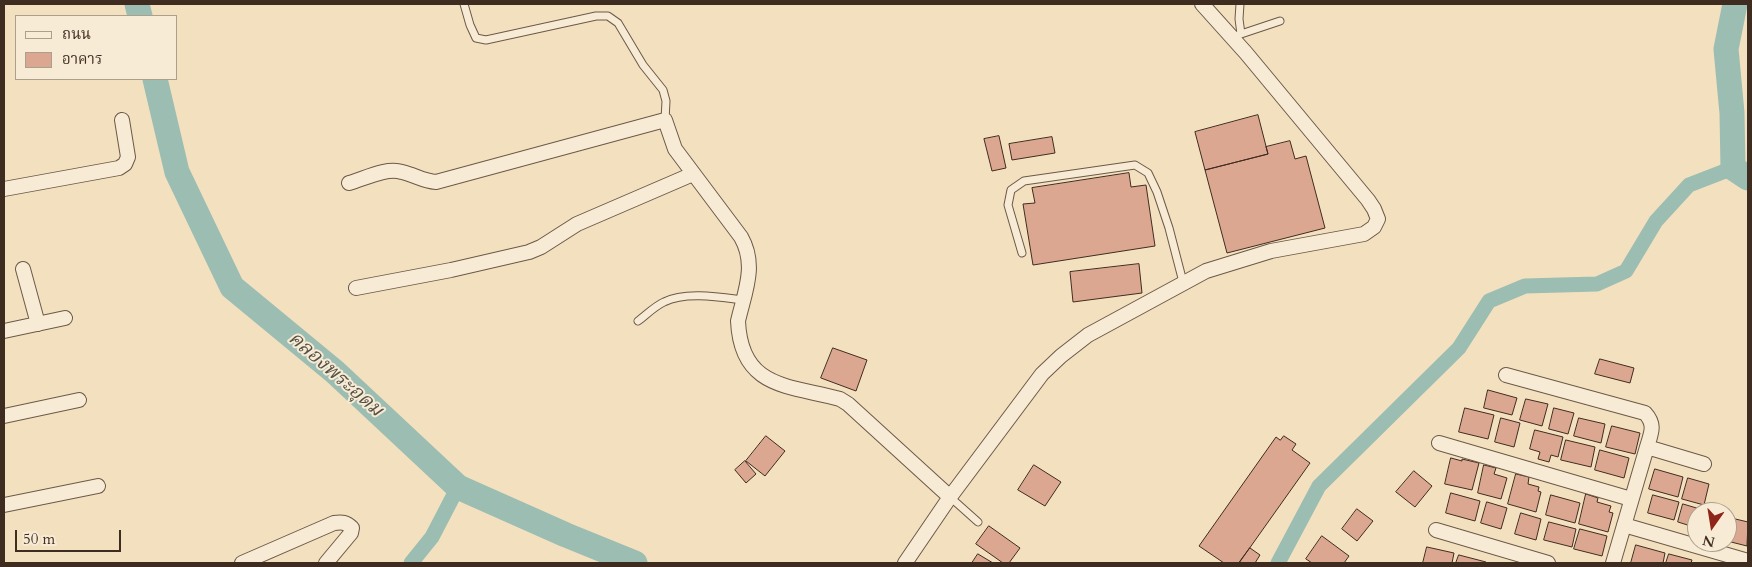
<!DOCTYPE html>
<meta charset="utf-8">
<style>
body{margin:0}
#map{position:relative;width:1752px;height:567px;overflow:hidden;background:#f3e0bf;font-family:Cardo,"Noto Serif Thai",serif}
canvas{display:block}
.frame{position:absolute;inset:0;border:5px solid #3f2c21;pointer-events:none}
.legend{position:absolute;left:15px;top:15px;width:162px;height:65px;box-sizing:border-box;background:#f7ebd5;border:1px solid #ad9f8d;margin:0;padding:6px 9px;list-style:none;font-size:15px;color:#3f2c21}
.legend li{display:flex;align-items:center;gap:10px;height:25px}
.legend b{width:25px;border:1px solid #ad9f8d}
.north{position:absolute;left:1687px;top:502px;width:50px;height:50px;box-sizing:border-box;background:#f7ebd5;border:1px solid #ad9f8d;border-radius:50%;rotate:193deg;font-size:14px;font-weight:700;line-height:20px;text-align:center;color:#3f2c21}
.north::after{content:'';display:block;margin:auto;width:18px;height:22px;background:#8f2418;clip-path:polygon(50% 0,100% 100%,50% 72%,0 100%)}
.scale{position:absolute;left:15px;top:530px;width:106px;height:22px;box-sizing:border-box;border:2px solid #3f2c21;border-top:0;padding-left:6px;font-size:15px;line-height:18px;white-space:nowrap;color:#3f2c21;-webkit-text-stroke:4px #f7ebd5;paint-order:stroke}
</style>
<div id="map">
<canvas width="1752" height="567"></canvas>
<div class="frame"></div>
<ul class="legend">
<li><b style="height:6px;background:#f7ebd5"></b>ถนน</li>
<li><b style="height:14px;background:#dca790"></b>อาคาร</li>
</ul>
<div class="north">N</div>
<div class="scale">50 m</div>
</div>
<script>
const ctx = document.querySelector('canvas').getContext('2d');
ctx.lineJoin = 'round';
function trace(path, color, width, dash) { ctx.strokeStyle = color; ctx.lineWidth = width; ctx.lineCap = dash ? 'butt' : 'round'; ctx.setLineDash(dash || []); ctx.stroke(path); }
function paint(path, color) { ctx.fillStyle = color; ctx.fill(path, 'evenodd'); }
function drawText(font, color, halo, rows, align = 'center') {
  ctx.font = font + ' Cardo,"Noto Serif Thai",serif'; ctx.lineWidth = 4; ctx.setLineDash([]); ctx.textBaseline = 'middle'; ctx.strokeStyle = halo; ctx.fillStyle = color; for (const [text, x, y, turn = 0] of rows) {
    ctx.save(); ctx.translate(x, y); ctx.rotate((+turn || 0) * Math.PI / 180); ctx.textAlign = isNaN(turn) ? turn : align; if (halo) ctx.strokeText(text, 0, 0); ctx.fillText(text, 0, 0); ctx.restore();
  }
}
const canal = new Path2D(`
 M 411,563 L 432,537 L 458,487
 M 1278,563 L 1319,486 L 1459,348 L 1489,301 L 1525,286 L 1597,284 L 1626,271 L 1656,221 L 1689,185 L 1733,168`);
const river = new Path2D(`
 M 137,4 L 140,16
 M 1735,4 L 1726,49 L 1732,113 L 1733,168 L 1748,178
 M 155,79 L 177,172 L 232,287 L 335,372 L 458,487 L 566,535 L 635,563`);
const building = new Path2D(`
 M 1258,115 L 1268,154 L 1205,170 L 1195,132 Z
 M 999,136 L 1006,168 L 992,171 L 984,139 Z
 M 1052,137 L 1055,153 L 1012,160 L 1009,144 Z
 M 1290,141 L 1295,159 L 1306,156 L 1325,228 L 1227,253 L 1205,170 L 1268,154 L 1266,147 Z
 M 1129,173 L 1131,187 L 1146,185 L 1155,246 L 1033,265 L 1023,204 L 1035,203 L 1032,188 Z
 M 1139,264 L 1142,293 L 1073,302 L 1070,272 Z
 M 833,348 L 867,360 L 856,391 L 821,378 Z
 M 1600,359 L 1634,368 L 1630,383 L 1595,374 Z
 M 1488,390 L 1517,398 L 1512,415 L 1484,408 Z
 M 1526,399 L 1548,404 L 1542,426 L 1520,420 Z
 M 1465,408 L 1494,415 L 1488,439 L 1459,432 Z
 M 1554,408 L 1574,413 L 1568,434 L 1549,429 Z
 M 1501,418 L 1520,423 L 1514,447 L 1495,442 Z
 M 1579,418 L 1605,424 L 1601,443 L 1574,436 Z
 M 1612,426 L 1640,433 L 1635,454 L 1606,447 Z
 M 1535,430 L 1563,437 L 1558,457 L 1551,455 L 1549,462 L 1538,459 L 1540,452 L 1530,449 Z
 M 766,436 L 785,451 L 765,476 L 746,461 Z
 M 1284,436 L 1296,444 L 1292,450 L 1310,463 L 1239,563 L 1224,563 L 1199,546 L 1276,437 L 1280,440 Z
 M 1566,440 L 1595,447 L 1591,467 L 1561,460 Z
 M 1600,450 L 1629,458 L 1624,478 L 1595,470 Z
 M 1451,458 L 1462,461 L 1462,459 L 1479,463 L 1472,490 L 1445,484 Z
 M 745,461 L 756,474 L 746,483 L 735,470 Z
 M 1034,465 L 1061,482 L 1045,506 L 1018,490 Z
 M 1484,465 L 1496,468 L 1494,474 L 1507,478 L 1501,499 L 1478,493 Z
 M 1655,469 L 1683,477 L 1678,497 L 1649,489 Z
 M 1414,471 L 1432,486 L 1415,507 L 1396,492 Z
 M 1516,474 L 1529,477 L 1528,484 L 1539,487 L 1538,491 L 1541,492 L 1536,512 L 1508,504 Z
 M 1688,478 L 1709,484 L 1704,505 L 1682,499 Z
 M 1451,493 L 1480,501 L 1475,521 L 1446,513 Z
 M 1586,494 L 1598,498 L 1597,502 L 1611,506 L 1609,512 L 1613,513 L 1608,532 L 1579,524 Z
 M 1551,495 L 1580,503 L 1575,523 L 1546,515 Z
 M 1653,495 L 1679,502 L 1674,520 L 1648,513 Z
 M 1487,502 L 1507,508 L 1501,529 L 1481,523 Z
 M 1683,504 L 1710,512 L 1697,512 L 1697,528 L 1678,522 Z
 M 1357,509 L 1373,521 L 1357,541 L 1342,529 Z
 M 1521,513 L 1541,519 L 1536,540 L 1515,534 Z
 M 1727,517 L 1748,522 L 1747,546 L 1727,541 Z
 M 1549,522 L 1576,529 L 1572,547 L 1544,540 Z
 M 989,526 L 1020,548 L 1009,563 L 1003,563 L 976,544 Z
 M 1580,529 L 1607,536 L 1602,556 L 1574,549 Z
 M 1322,536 L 1349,556 L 1344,563 L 1312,563 L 1306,559 Z
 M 1636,545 L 1665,553 L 1663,563 L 1631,563 Z
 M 1427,547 L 1454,553 L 1452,563 L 1423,563 Z
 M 1250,548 L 1260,555 L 1255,563 L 1239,563 Z
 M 978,554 L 993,563 L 972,563 Z
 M 1669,554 L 1692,560 L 1691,563 L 1666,563 Z
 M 1459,555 L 1486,562 L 1486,563 L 1456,563 Z`);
const service = new Path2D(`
 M 464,4 L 470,25 L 476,38 L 486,40 L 596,16 L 608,16 L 618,23 L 643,65 L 663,90 L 666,101 L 665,120
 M 1240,4 L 1239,19 L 1241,34
 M 1232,37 L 1280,21
 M 1022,253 L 1008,205 L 1011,190 L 1024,181 L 1135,165 L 1148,173 L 1157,192 L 1169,228 L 1183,282
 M 638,321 C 646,315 655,306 664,302 C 685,291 720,297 743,300
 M 950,497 L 978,522`);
const minor = new Path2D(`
 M 349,183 C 364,179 386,167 402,172 C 415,175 423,181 436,182 L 665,120 L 675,149 L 741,237 C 757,265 745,291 738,321 C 741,389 789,385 840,399 L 848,404 L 950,497
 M 4,189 L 119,168 L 125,164 L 128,157 L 122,120
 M 23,269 L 38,324
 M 356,288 L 451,270 L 529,252 L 541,247 L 577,224 L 693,174
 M 4,331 L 65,318
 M 1506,375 L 1645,413 C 1656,425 1651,433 1647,447 L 1613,563
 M 4,416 L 79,400
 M 1439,443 L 1631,499
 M 1647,447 L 1704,464
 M 4,505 L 98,486
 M 1624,525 L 1748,561
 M 1436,530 L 1548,563
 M 242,563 L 334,523 C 342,522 346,522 352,528 L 351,533 L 326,563
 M 905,563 L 950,497 L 1042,374 L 1061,356 L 1088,335 L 1206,271 L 1271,251 L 1364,234 L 1374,227 L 1378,219 L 1374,209 L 1368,200 L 1246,53 L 1202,4`);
const waterNames = [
 ["คลองพระอุดม",335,375,41]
];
trace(canal, '#9bbdb2', 15);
trace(river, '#9bbdb2', 25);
paint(building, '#dca790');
trace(building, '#3f2c21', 1);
trace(service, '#6c5948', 9);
trace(minor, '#6c5948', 16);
trace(service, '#f7ebd5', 7);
trace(minor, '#f7ebd5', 14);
drawText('italic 20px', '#565045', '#f7ebd5', waterNames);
</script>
